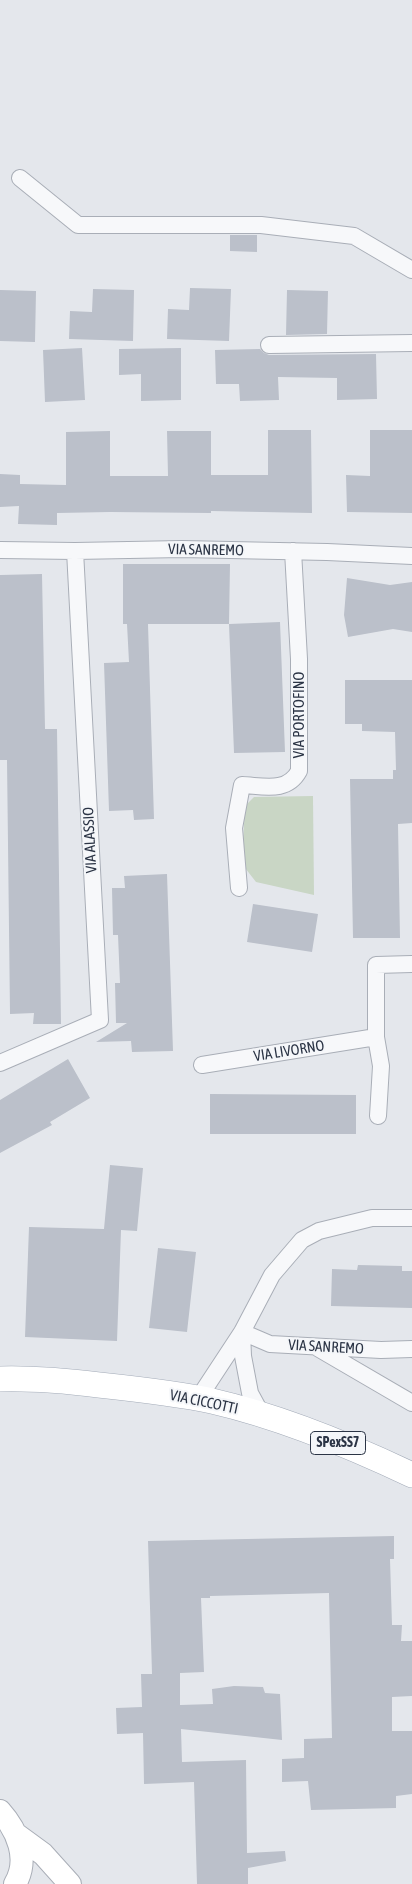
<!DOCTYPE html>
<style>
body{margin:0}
canvas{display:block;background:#e4e7ec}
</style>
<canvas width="412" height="1884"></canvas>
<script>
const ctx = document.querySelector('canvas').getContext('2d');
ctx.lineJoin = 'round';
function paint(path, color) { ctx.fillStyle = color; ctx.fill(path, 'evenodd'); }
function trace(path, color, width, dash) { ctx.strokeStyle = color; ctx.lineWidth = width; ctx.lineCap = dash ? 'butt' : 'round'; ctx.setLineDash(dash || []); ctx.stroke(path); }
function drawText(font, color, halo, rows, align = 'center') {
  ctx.font = font + ' "Asap Condensed",sans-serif'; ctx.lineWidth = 4; ctx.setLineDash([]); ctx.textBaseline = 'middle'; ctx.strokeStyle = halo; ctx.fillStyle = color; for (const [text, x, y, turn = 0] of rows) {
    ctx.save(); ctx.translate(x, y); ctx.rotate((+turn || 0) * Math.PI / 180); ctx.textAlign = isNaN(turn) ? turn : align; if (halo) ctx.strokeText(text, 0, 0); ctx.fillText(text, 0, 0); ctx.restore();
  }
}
const green = new Path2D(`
 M 313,796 L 314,895 L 256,882 L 242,864 L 245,806 L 254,797 Z`);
const building = new Path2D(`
 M 230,235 L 257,235 L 257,252 L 230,251 Z
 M 190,288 L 231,289 L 229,341 L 167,339 L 168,309 L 189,310 Z
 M 93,289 L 134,290 L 133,341 L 69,339 L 70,311 L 92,312 Z
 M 0,290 L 36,291 L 35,342 L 0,341 Z
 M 287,290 L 328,291 L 327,334 L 286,335 Z
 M 82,348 L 85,400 L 45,402 L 43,350 Z
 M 181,348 L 181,400 L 141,401 L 141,374 L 119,375 L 119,349 Z
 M 260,349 L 264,353 L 269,355 L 376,354 L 377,399 L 337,400 L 337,378 L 278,377 L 279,400 L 240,401 L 239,384 L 216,384 L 215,350 Z
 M 268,430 L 311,430 L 312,513 L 211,511 L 211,513 L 110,512 L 57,513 L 57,525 L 18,524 L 19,506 L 0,507 L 0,474 L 20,475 L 20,484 L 66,485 L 66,432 L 110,431 L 110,476 L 168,476 L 167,431 L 211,431 L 211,475 L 268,475 Z
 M 370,430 L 412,430 L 412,513 L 347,512 L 346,475 L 370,476 Z
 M 123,564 L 230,564 L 229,624 L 148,624 L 154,819 L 134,820 L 133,810 L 109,811 L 104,663 L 129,662 L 127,624 L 123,624 Z
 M 42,574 L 45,729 L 57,729 L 61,1024 L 33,1024 L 34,1013 L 10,1014 L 7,760 L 0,760 L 0,575 Z
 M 347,578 L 390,585 L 412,582 L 412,632 L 393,629 L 348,637 L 344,615 Z
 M 280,622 L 285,752 L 234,753 L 229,624 Z
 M 345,680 L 412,680 L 412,823 L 398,824 L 400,938 L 353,938 L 350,779 L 393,779 L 393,770 L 396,770 L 395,732 L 362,731 L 362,724 L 345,724 Z
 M 167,874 L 173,1051 L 132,1052 L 131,1041 L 96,1042 L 127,1023 L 116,1023 L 115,983 L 120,983 L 118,935 L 113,935 L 112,888 L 125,888 L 124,876 Z
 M 253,904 L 318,914 L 312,952 L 247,942 Z
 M 68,1059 L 90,1098 L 50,1122 L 52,1125 L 0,1153 L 0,1100 Z
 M 210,1094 L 356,1095 L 356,1134 L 210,1134 Z
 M 110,1165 L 143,1168 L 137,1231 L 121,1230 L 117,1341 L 25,1337 L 29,1227 L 104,1229 Z
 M 158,1248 L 196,1252 L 187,1332 L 149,1328 Z
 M 358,1265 L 402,1266 L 402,1271 L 412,1271 L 412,1308 L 331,1306 L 332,1269 L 357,1270 Z
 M 394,1536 L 394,1559 L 390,1559 L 392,1625 L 402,1625 L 401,1641 L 412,1641 L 412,1696 L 392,1697 L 392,1731 L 412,1731 L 412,1794 L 396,1796 L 396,1808 L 311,1810 L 308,1781 L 282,1782 L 282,1759 L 304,1758 L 304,1739 L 332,1738 L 329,1593 L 210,1596 L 210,1598 L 201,1598 L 204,1672 L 180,1673 L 180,1705 L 213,1704 L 212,1689 L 234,1686 L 263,1687 L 265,1693 L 280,1694 L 282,1740 L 181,1729 L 182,1762 L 246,1760 L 247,1853 L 285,1851 L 286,1861 L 248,1868 L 248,1884 L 197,1884 L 194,1782 L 144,1784 L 143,1733 L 117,1734 L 116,1708 L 142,1707 L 141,1674 L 152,1674 L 148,1541 Z`);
const minor = new Path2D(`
 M 20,178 L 78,225 L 261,225 L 354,236 L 412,270
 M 269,345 L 412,343
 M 0,550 L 75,551 L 182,549 L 327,552 L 412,556
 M 239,888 L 234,828 L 242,785 C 264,786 287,793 299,771 L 299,659 L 293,551
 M 0,1063 L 100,1020 L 75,551
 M 202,1065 L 376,1037
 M 378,1116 L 381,1066 L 376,1037 L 376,965 L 412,964
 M 242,1332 L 270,1344 L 381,1350 L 412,1349
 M 242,1332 L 243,1356 L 250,1393 L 262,1415
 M 316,1347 L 412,1403
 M 198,1399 L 242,1332 L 272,1275 L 302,1240 L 319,1231 L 372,1218 L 412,1218`);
const secondary = new Path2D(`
 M 0,1811 C 17,1830 30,1859 15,1884
 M 17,1835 L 43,1854 L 70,1884`);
const primary = new Path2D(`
 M 0,1379 C 33,1378 66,1381 99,1385 C 137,1389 175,1393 212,1401 C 281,1417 349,1445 412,1475`);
const shields = [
 [338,1443,55]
];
const shieldNames = [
 ["SPexSS7",338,1443]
];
const streetNames = [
 ["VIA SANREMO",206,550,1],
 ["VIA PORTOFINO",299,715,-90],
 ["VIA ALASSIO",90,840,-93],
 ["VIA LIVORNO",289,1051,-9],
 ["VIA SANREMO",326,1347,3],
 ["VIA CICCOTTI",204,1402,12]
];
paint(green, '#c9d6c5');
paint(building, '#bbc0ca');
trace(minor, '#a9aeb7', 18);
trace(secondary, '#a9aeb7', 24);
trace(primary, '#a3abb8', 26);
trace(minor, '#f7f8fa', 16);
trace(secondary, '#fff', 22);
trace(primary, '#fff', 25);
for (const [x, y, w] of shields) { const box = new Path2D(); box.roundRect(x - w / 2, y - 11.5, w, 23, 4); ctx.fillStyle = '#f4f6f9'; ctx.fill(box); trace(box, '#2b3445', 1); }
drawText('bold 14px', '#2b3445', null, shieldNames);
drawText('15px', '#2b3445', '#f4f6f9', streetNames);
</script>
